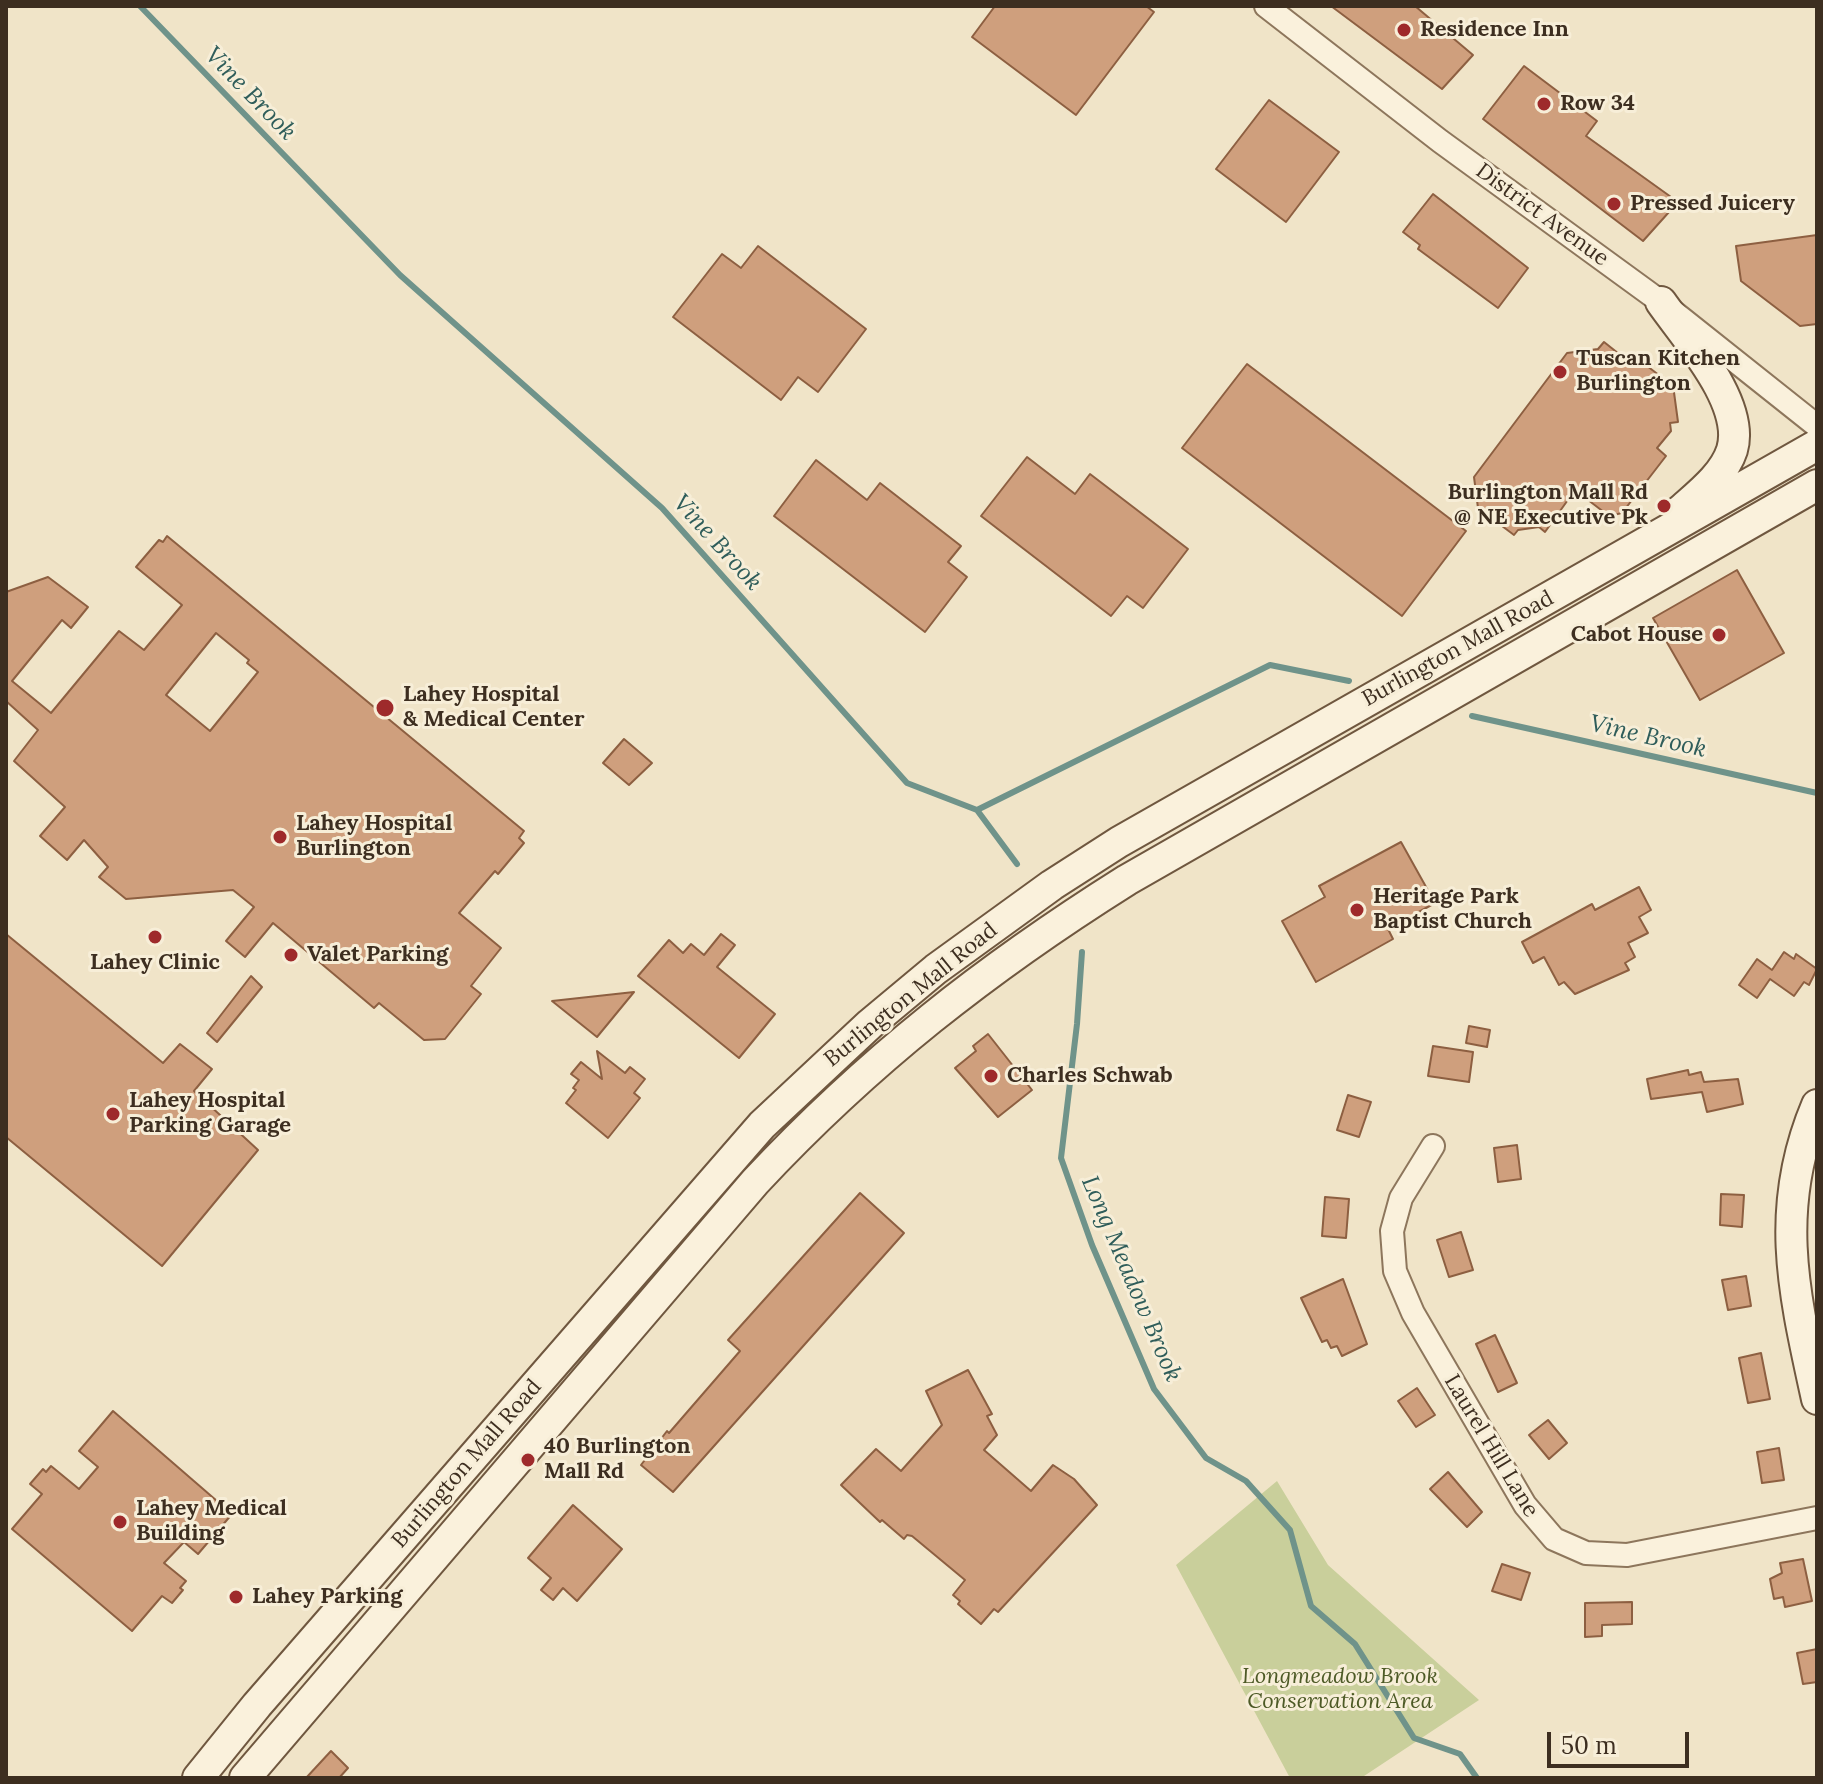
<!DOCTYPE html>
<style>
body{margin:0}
#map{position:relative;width:1823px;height:1784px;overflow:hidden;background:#f0e4c8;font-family:Lora,serif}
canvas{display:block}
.frame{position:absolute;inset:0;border:8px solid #3d2e20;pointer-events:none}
.scale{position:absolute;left:1547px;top:1732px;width:142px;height:36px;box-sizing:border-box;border:4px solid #3d2e20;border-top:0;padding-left:10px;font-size:24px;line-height:28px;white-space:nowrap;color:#3d2e20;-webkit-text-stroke:6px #f7eed8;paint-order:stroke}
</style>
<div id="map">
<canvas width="1823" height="1784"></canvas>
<div class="frame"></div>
<div class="scale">50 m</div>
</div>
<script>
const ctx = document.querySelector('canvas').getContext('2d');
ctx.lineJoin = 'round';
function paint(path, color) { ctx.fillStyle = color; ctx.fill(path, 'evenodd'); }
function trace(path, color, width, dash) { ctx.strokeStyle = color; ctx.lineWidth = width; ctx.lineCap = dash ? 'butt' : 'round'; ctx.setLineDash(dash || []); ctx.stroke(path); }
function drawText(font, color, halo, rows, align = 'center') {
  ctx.font = font + ' Lora,serif'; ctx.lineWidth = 6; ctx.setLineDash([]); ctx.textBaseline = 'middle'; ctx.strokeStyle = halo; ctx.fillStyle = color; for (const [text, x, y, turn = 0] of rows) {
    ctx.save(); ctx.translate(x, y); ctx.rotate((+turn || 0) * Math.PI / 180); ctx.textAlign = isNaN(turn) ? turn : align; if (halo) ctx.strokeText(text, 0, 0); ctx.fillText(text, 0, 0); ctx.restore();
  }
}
const green = new Path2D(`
 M 1277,1481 L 1328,1565 L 1479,1700 L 1361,1778 L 1290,1778 L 1176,1565 Z`);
const stream = new Path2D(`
 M 140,6 L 400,275 L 662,508 L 907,783 L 977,810 L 1270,665 L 1349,681
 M 1472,716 L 1817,793
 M 977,810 L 1017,864
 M 1082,952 L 1077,1024 L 1061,1158 L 1092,1245 L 1154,1389 L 1206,1458 L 1246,1481 L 1290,1530 L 1311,1606 L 1355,1644 L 1414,1738 L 1460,1754 L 1477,1778`);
const building = new Path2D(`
 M 995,6 L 1146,6 L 1154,12 L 1076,115 L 972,37 Z
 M 1331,6 L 1415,6 L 1473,55 L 1442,89 Z
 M 1524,66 L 1597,121 L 1586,136 L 1678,202 L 1643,241 L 1483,119 Z
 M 1269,100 L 1339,152 L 1286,222 L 1216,169 Z
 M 1433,194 L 1528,268 L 1498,308 L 1418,249 L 1420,245 L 1403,232 Z
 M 1817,235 L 1817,324 L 1800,326 L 1741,281 L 1736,246 Z
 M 758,246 L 866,329 L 818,392 L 798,377 L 781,400 L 673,317 L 722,254 L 741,268 Z
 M 1604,342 L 1633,365 L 1638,359 L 1664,379 L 1665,386 L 1673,385 L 1678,422 L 1670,423 L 1671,431 L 1657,448 L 1666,456 L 1622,513 L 1609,516 L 1575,490 L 1545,532 L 1539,527 L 1518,530 L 1514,535 L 1478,508 L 1474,477 L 1567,353 L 1598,349 Z
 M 1247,364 L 1466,531 L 1402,616 L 1182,448 Z
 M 1027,457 L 1075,494 L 1090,474 L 1188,549 L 1143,608 L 1127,596 L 1111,616 L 981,516 Z
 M 816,460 L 867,500 L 880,483 L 961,546 L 948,562 L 967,577 L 925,632 L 774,516 Z
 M 167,536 L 524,831 L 519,838 L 524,843 L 498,874 L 495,871 L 459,913 L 501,948 L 471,986 L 481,994 L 445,1039 L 424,1040 L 379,1003 L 374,1008 L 273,923 L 245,957 L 226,941 L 254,907 L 233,890 L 126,899 L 99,877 L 108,867 L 84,840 L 67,860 L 40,836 L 65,807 L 14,761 L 38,730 L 6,701 L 6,592 L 48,577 L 88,607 L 71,628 L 62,620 L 12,681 L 51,713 L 119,631 L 144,650 L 182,605 L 136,567 L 159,540 L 163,542 ZM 216,633 L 249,660 L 247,663 L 258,672 L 210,731 L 166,695 Z
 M 1737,570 L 1784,653 L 1700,700 L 1653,618 Z
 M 624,739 L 652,763 L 629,785 L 603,763 Z
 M 1401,842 L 1435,903 L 1388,929 L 1393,939 L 1316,982 L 1282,921 L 1325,897 L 1319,886 Z
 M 1639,887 L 1651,910 L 1639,917 L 1648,933 L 1628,943 L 1635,957 L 1625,963 L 1629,970 L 1575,994 L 1564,982 L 1559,985 L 1544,957 L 1533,963 L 1522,942 L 1592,904 L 1595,910 Z
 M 6,934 L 163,1063 L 180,1044 L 212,1069 L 194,1091 L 258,1150 L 162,1266 L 6,1137 Z
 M 721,934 L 735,945 L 717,967 L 775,1014 L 739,1058 L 638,976 L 669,940 L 683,953 L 691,944 L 704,955 Z
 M 1784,952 L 1794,959 L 1796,954 L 1817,969 L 1809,985 L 1804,982 L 1794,996 L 1770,979 L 1757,998 L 1739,985 L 1757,959 L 1772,970 Z
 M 251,976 L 262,987 L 217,1042 L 207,1033 Z
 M 634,992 L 597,1037 L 552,1001 Z
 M 1469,1026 L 1490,1030 L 1487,1047 L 1466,1043 Z
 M 988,1034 L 1032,1090 L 998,1117 L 955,1068 L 976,1051 L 973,1046 Z
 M 1433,1046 L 1473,1052 L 1469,1082 L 1428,1076 Z
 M 597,1051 L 625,1073 L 630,1067 L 645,1079 L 634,1093 L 640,1098 L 608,1138 L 566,1103 L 576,1090 L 573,1088 L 579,1080 L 571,1074 L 581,1062 L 602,1079 Z
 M 1688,1070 L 1689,1075 L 1701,1072 L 1704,1082 L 1738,1079 L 1743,1104 L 1707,1112 L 1702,1092 L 1651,1099 L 1647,1079 Z
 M 1348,1095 L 1371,1102 L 1359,1137 L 1337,1130 Z
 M 1517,1145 L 1521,1179 L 1498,1182 L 1494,1148 Z
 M 860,1193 L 904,1233 L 673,1492 L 641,1465 L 667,1431 L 669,1433 L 740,1351 L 728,1340 Z
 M 1721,1194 L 1744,1195 L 1742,1227 L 1720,1225 Z
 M 1325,1197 L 1349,1199 L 1346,1238 L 1322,1236 Z
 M 1461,1232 L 1473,1270 L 1449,1277 L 1437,1240 Z
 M 1746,1276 L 1751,1306 L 1728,1310 L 1722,1280 Z
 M 1343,1279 L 1367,1344 L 1342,1356 L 1337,1346 L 1331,1348 L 1327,1340 L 1322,1342 L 1301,1298 Z
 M 1495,1335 L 1517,1383 L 1498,1392 L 1476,1344 Z
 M 1761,1353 L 1770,1399 L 1748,1403 L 1739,1358 Z
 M 968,1370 L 992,1414 L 987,1416 L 997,1435 L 984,1450 L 1031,1491 L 1053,1465 L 1074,1479 L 1097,1505 L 998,1612 L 994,1609 L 981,1624 L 958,1604 L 960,1601 L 953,1595 L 965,1580 L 912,1536 L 907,1535 L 904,1539 L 882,1520 L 880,1522 L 841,1485 L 876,1449 L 901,1471 L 942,1425 L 926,1391 Z
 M 1417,1388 L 1435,1415 L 1416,1427 L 1398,1401 Z
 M 113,1411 L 232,1514 L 198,1554 L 184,1542 L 164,1563 L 186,1581 L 180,1588 L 183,1590 L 172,1603 L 162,1596 L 132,1631 L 12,1529 L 42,1494 L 30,1484 L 43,1469 L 46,1472 L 51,1466 L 79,1489 L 98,1467 L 79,1451 Z
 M 1548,1420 L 1567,1443 L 1549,1459 L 1529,1435 Z
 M 1779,1448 L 1784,1480 L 1762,1483 L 1757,1452 Z
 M 1448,1472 L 1482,1512 L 1467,1527 L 1430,1489 Z
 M 573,1505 L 622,1549 L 577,1601 L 563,1588 L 553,1600 L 541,1590 L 551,1578 L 528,1558 Z
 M 1803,1559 L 1812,1601 L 1785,1607 L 1783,1597 L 1774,1599 L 1770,1579 L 1782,1573 L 1780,1563 Z
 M 1502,1564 L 1530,1573 L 1521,1600 L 1492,1591 Z
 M 1632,1602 L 1632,1624 L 1602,1625 L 1602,1636 L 1585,1637 L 1585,1603 Z
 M 1817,1649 L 1817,1682 L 1803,1684 L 1797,1653 Z
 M 331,1751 L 348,1768 L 339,1778 L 306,1778 Z`);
const street = new Path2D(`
 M 1266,6 L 1440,141 L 1661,302 L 1817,426
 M 1433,1146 L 1401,1198 L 1392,1231 L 1395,1271 L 1413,1313 L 1525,1505 L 1554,1539 L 1586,1553 L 1627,1555 L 1817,1518`);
const secondary = new Path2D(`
 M 1661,302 C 1686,338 1746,403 1732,450 C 1724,475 1699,494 1680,511
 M 1817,1105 C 1773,1209 1794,1294 1817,1399
 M 198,1778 L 257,1705 L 762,1125 L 870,1024 L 936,969 L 1052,885 L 1119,842 L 1817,445
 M 245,1778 L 755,1182 C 868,1061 987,968 1127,880 L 1817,485`);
const markers = [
 [1404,30,8,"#9e2a2b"],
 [1544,104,8,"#9e2a2b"],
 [1614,204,8,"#9e2a2b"],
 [1560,372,8,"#9e2a2b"],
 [1664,506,8,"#9e2a2b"],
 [1719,635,8,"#9e2a2b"],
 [385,708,10,"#9e2a2b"],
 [280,837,8,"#9e2a2b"],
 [1357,910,8,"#9e2a2b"],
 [155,937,8,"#9e2a2b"],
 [291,955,8,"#9e2a2b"],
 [991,1076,8,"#9e2a2b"],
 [113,1114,8,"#9e2a2b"],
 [528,1460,8,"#9e2a2b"],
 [120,1522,8,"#9e2a2b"],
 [236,1597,8,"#9e2a2b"]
];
const poiNames = [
 ["Residence Inn",1420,30],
 ["Row 34",1560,104],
 ["Pressed Juicery",1630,204],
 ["Tuscan Kitchen",1576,359],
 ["Burlington",1576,384],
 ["Burlington Mall Rd",1648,493,"right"],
 ["@ NE Executive Pk",1648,518,"right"],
 ["Cabot House",1703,635,"right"],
 ["Lahey Hospital",403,695],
 ["& Medical Center",403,720],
 ["Lahey Hospital",296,824],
 ["Burlington",296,849],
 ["Heritage Park",1373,897],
 ["Baptist Church",1373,922],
 ["Valet Parking",307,955],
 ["Lahey Clinic",155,963,"center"],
 ["Charles Schwab",1007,1076],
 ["Lahey Hospital",129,1101],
 ["Parking Garage",129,1126],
 ["40 Burlington",544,1447],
 ["Mall Rd",544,1472],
 ["Lahey Medical",136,1509],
 ["Building",136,1534],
 ["Lahey Parking",252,1597]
];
const streetNames = [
 ["District Avenue",1542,215,36],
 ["Burlington Mall Road",1458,649,-29],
 ["Burlington Mall Road",911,995,-39],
 ["Laurel Hill Lane",1491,1446,59],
 ["Burlington Mall Road",467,1464,-49]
];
const parkNames = [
 ["Longmeadow Brook",1340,1677],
 ["Conservation Area",1340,1702]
];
const waterNames = [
 ["Vine Brook",250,94,46],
 ["Vine Brook",717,543,48],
 ["Vine Brook",1648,737,13],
 ["Long Meadow Brook",1131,1279,67]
];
paint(green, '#c9cf9b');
trace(stream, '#6f938a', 6);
paint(building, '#cf9f7d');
trace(building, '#8d5f41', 2);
trace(street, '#8d765c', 26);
trace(secondary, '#6f573f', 34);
trace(street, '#faf1dc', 22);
trace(secondary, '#faf1dc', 30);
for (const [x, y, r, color] of markers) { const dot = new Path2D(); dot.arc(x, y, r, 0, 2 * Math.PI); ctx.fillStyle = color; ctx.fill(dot); trace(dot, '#f7eed8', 3); }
drawText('bold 22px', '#3d2e20', '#f7eed8', poiNames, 'left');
drawText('22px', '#3d2e20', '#f7eed8', streetNames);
drawText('italic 22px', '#4d5a26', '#f7eed8', parkNames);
drawText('italic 24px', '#2f5d5a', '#f7eed8', waterNames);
</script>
